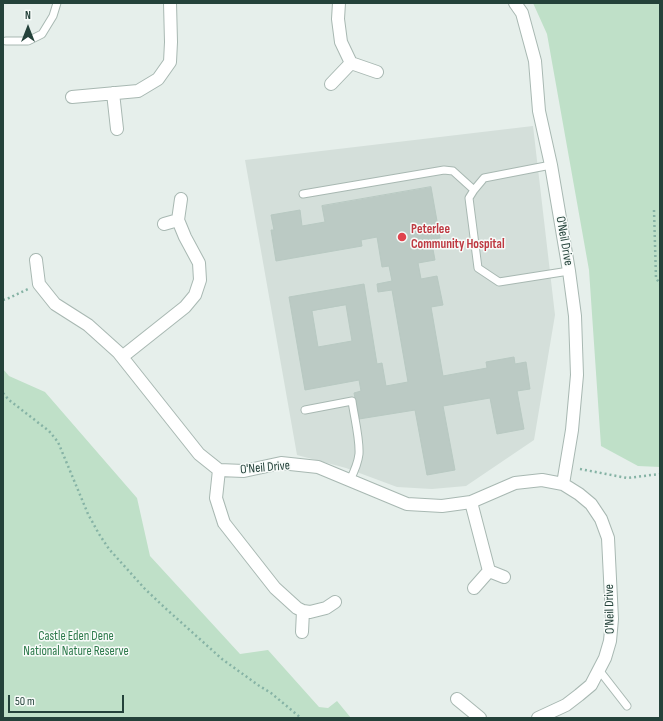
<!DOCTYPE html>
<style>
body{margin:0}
#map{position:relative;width:663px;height:721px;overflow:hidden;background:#e6efeb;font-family:"Sofia Sans Condensed",sans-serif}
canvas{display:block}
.frame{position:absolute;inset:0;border:4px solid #24423a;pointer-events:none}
.north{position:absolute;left:8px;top:8px;width:40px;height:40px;-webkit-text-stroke:3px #f7fbf9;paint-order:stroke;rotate:0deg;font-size:11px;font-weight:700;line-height:16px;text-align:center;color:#24423a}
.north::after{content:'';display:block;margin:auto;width:14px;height:18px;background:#24423a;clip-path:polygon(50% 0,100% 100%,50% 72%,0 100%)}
.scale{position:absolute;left:8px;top:695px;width:116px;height:18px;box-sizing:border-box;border:2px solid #24423a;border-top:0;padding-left:5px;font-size:12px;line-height:14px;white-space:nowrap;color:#24423a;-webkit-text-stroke:3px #f7fbf9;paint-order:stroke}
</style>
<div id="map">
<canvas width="663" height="721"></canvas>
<div class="frame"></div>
<div class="north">N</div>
<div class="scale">50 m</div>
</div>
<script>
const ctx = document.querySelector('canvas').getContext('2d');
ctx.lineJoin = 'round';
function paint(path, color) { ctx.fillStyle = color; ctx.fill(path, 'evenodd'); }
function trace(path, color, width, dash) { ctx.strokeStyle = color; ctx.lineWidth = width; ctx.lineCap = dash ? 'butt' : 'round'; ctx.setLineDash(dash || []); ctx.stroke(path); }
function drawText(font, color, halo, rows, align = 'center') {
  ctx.font = font + ' "Sofia Sans Condensed",sans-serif'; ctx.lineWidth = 3; ctx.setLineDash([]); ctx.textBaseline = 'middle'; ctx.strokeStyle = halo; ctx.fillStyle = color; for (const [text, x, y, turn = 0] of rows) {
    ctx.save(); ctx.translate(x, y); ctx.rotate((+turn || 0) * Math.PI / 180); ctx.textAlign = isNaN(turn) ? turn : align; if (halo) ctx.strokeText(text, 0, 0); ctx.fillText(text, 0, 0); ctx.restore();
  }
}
const built = new Path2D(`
 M 533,126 L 555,315 L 534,440 L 466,486 L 432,489 L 397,487 L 346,468 L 297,455 L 245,160 Z`);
const green = new Path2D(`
 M 533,3 L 660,3 L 660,467 L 638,466 L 601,446 L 589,270 L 547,34 Z
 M 3,369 L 9,376 L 45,392 L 137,498 L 150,556 L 240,654 L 268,650 L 319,707 L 328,708 L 337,701 L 351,718 L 3,718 Z`);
const building = new Path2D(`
 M 431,187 L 440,238 L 418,242 L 419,246 L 432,244 L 435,260 L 418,263 L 421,279 L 437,276 L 443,305 L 431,307 L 443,376 L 487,368 L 486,362 L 514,357 L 515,364 L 526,362 L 530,389 L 517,391 L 524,429 L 497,434 L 490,398 L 443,406 L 455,470 L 427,475 L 415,410 L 359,419 L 354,393 L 361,391 L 359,380 L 305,390 L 289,297 L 364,284 L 377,364 L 382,363 L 386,386 L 408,382 L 392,290 L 378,292 L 377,284 L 392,281 L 389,266 L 382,267 L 377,237 L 361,240 L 362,246 L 276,261 L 271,230 L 274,230 L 271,215 L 300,210 L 302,226 L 325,222 L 322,206 ZM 346,305 L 352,341 L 318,347 L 312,311 Z`);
const path = new Path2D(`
 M 654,210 L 656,278 L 660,284
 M 3,300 L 9,298 L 28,289
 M 3,393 L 9,400 L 49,431 L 58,442 L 88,514 L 99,534 L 109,549 L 145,589 L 164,607 L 222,659 L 258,685 L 271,693 L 301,718
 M 580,469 L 627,478 L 660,474`);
const service = new Path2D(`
 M 6,41 L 28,41 L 42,34 L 53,16 L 57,3
 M 551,165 L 484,178 L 474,190 L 469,198 L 478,268 L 499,282 L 569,271
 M 303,194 L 444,170 L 453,171 L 474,190
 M 305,410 L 352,401 C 354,416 360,439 359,454 C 358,463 354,472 350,480
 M 599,670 L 627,706`);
const minor = new Path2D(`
 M 515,3 L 522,13 L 535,61 L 539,111 L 551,165 L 569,271 L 575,316 L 577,375 L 572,430 L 563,484
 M 351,63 L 377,72
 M 331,84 L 351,63 L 341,42 L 338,19 L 339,3
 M 113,93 L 117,129
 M 72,97 L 138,91 L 158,79 L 170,62 L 171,42 L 170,3
 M 164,224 L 178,220
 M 36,260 L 39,284 L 55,304 L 88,325 L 118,352 L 199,454 L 219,470 L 244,471 L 281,463 L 318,467 L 407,504 L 442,506 L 471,502 L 515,483 L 542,480 L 563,484 L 579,494 L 591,504 L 601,519 L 608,538 L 612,619 L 610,641 L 605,658 L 591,685 L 579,695 L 566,705 L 538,718
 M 122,357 L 185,307 L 195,295 L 200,280 L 199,263 L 185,237 L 178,220 L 181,199
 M 219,470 L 216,498 L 224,523 L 275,588 L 297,608 L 303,611 L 310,612 L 326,608 L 335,602
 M 471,502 L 489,571
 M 474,588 L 489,571 L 504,577
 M 302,632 L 303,611
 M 457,699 L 480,718`);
const markers = [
 [402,237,5,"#e0444e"]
];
const healthNames = [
 ["Peterlee",411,230],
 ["Community Hospital",411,245]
];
const streetNames = [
 ["O'Neil Drive",564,241,80],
 ["O'Neil Drive",265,468,-5],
 ["O'Neil Drive",610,609,-91]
];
const parkNames = [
 ["Castle Eden Dene",76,637],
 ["National Nature Reserve",76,652]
];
paint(built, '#d4dfda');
paint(green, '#bfe0c8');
paint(building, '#bbcac4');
trace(building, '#b8c9c2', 1);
trace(service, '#a8b8b2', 9);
trace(minor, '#a8b8b2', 14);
trace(path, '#86b3a5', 2.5, [2, 3]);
trace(service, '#fff', 7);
trace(minor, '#fff', 12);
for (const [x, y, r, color] of markers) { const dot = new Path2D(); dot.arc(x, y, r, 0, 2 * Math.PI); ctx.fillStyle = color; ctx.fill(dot); trace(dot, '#f7fbf9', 1.5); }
drawText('bold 13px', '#be3a42', '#f7fbf9', healthNames, 'left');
drawText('13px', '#24423a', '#f7fbf9', streetNames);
drawText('13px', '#2d7a4b', '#f7fbf9', parkNames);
</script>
